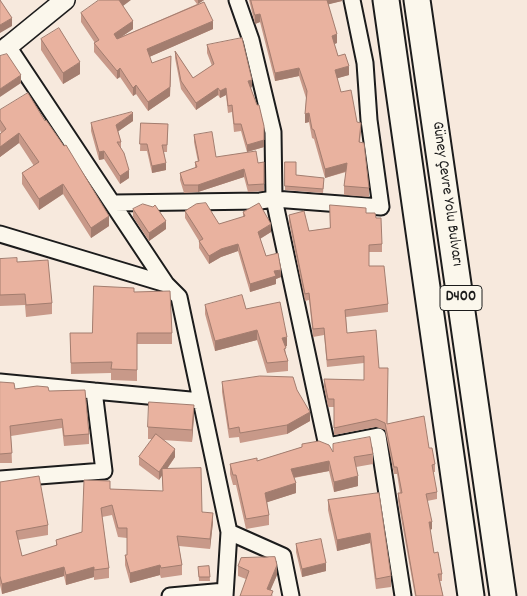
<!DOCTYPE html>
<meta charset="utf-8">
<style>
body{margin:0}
canvas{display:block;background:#f7e9dd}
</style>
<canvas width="527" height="596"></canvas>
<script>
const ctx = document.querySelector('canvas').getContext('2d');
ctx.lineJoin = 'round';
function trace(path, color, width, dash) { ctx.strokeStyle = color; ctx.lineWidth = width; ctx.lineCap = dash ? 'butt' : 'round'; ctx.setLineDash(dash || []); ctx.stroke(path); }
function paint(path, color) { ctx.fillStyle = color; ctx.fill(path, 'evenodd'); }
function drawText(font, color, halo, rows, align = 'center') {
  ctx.font = font + ' Dekko,sans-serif'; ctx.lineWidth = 4; ctx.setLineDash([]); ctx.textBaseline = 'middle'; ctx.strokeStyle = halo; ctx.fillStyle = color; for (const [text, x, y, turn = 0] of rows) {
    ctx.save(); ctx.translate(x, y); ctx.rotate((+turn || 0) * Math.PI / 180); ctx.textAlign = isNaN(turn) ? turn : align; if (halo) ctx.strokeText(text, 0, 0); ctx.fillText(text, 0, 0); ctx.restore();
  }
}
const minor = new Path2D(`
 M 237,0 L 251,40 L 273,132 L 274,199 L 327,446 L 378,436 L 403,596
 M 7,45 L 166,284 L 179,297 L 229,532 L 225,596
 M 114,203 L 260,201 L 274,199 L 381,207 L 369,120 L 365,63 L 352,0
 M 0,234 L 166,284
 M 0,382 L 94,391
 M 0,479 L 104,471 L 94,391 L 201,401
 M 229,532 L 283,556 L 291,596
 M 170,596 L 225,591`);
const tertiary = new Path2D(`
 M 0,53 L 65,0`);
const trunk = new Path2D(`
 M 386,0 L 471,596
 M 417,0 L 503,596`);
const wall = new Path2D(`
 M 194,0 L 204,0 L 198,4 L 213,29 L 149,57 L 152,63 L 171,65 L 170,96 L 148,111 L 136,94 L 133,96 L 120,77 L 117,79 L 94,52 L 94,43 L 95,43 L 81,22 L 81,13 L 123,6 L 133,29 L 121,37 L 197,4 Z
 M 249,0 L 342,0 L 342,1 L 328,4 L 337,43 L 334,44 L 338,56 L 349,75 L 337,78 L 341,92 L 357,122 L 361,132 L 360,142 L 369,188 L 369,197 L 344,195 L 344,186 L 346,172 L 325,178 L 314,139 L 312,138 L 309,122 L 305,123 L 306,98 L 299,76 L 275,81 L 260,22 L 255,24 Z
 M 41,39 L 80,74 L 63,84 L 41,50 Z
 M 207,45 L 252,87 L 251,88 L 264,147 L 247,152 L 241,131 L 234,132 L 232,112 L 228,113 L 226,95 L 220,98 L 218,95 L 196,110 L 181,89 L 175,58 L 175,51 L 193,78 L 212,66 L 207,53 Z
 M 0,110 L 109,226 L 91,238 L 63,194 L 39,210 L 22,184 L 22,173 L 34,166 L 19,143 L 0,157 L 0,134 L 1,133 L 0,130 Z
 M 133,121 L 118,131 L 121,142 L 121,148 L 129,178 L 120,184 L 104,159 L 99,160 L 91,131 L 91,123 Z
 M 141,123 L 168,124 L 167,152 L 164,152 L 166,170 L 152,173 L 147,151 L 140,151 Z
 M 194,135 L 216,157 L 258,163 L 264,162 L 264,191 L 248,192 L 244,177 L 198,192 L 184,193 L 180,180 L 180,173 L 195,168 L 195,162 L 198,162 L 194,142 Z
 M 285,162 L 296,175 L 324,182 L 323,193 L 285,190 Z
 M 153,207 L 166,229 L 149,241 L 133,217 L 133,209 Z
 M 185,211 L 219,224 L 243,217 L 243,212 L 271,232 L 260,239 L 266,256 L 281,277 L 276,279 L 276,284 L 250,292 L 238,251 L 221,257 L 209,264 L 199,248 L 199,241 L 185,218 Z
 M 366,213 L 376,218 L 382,244 L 382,252 L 369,252 L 369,266 L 388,304 L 388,312 L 346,317 L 347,333 L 379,368 L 387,424 L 429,448 L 435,464 L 435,472 L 433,472 L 437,492 L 437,499 L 427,501 L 432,529 L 430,530 L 434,553 L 442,574 L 442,581 L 440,581 L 443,596 L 415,596 L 398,501 L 398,493 L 400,493 L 397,474 L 394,474 L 385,430 L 376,427 L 334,435 L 334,407 L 328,407 L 324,387 L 324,379 L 364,380 L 364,363 L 327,367 L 324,335 L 313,337 L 309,300 L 305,301 L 289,222 L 289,215 L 309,231 L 330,228 Z
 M 0,259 L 17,262 L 52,303 L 52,314 L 26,317 L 25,305 L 0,306 Z
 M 134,292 L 172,333 L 172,344 L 137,344 L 137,381 L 111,380 L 111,373 L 71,374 L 70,333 L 92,333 Z
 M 205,305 L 246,309 L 287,346 L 285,347 L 286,355 L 288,361 L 288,371 L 267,373 L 257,340 L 215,351 L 205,314 Z
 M 0,382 L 15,389 L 49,391 L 89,434 L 89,444 L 64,446 L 62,428 L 11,436 L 12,463 L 0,463 Z
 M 222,382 L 297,390 L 310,421 L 287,434 L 240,443 L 239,437 L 229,438 L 222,392 Z
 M 194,416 L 192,442 L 163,440 L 175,457 L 167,469 L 202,512 L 213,522 L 210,549 L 179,546 L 182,565 L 182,575 L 161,578 L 160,575 L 130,583 L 125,565 L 125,555 L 127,555 L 127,538 L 118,537 L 112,515 L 102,517 L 109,568 L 109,578 L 94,580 L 94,577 L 66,585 L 64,576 L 2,594 L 0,585 L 0,482 L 48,525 L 48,535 L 18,540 L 22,556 L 56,546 L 56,540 L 82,532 L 110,489 L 163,491 L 162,475 L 159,480 L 139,465 L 139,457 L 152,439 L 148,439 L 148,427 Z
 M 302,444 L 333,452 L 373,454 L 373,464 L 356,467 L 358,486 L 334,492 L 329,471 L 294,478 L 296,493 L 267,502 L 269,515 L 269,525 L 246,529 L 236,485 L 233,485 L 230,474 L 230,464 L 257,461 L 302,447 Z
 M 379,493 L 391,576 L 391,587 L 376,589 L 370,543 L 337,551 L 328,510 L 328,500 Z
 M 296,544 L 326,571 L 302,577 L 296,552 Z
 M 209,566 L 210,581 L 199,581 L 198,567 Z
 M 238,566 L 277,575 L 270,590 L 273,596 L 246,579 L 238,576 Z`);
const shadedWall = new Path2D(`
 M 119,0 L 131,0 L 119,9 Z
 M 198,0 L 204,0 L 198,4 Z
 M 326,0 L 342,0 L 342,1 L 326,5 Z
 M 260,14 L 260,22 L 255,24 L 255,15 Z
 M 12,18 L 12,26 L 0,33 L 0,25 Z
 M 133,21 L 133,29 L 114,42 L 114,34 Z
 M 213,21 L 213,29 L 147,58 L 147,49 Z
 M 337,34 L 337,43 L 332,45 L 332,36 Z
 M 171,56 L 170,96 L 148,111 L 148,102 Z
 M 80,62 L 80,74 L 63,84 L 63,73 Z
 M 349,66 L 349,75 L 335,79 L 335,70 Z
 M 120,68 L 120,77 L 117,79 L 117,71 Z
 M 299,68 L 299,76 L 275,81 L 275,73 Z
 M 21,75 L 21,83 L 0,97 L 0,89 Z
 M 252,80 L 252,87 L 248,88 L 248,81 Z
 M 136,85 L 136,94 L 133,96 L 133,88 Z
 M 218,88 L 218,95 L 196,110 L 196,103 Z
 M 226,88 L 226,95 L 220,98 L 220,91 Z
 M 133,113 L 133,121 L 116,133 L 116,125 Z
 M 309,113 L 309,122 L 305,123 L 305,114 Z
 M 19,133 L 19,143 L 0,157 L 0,147 Z
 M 264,140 L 264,147 L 247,152 L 247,145 Z
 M 104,151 L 104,159 L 99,160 L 99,152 Z
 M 166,163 L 166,170 L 152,173 L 152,166 Z
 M 347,163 L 347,171 L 325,178 L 325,169 Z
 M 244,169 L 244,177 L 198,192 L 198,185 Z
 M 129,170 L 129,178 L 120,184 L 120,176 Z
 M 63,184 L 63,194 L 39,210 L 39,199 Z
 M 109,216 L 109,226 L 91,238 L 91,228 Z
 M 166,221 L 166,229 L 149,241 L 149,233 Z
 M 271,224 L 271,232 L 258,240 L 258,232 Z
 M 238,244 L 238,251 L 221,257 L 209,264 L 209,256 L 221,249 Z
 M 281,270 L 281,277 L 276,279 L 276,284 L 250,292 L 250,284 L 274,271 Z
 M 257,330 L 257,340 L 215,351 L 215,341 Z
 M 287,337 L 287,346 L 282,347 L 282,338 Z
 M 194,405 L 194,416 L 192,442 L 192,430 Z
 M 310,412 L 310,421 L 287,434 L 287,425 Z
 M 175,449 L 175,457 L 159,480 L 159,472 Z
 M 329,461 L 329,471 L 291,478 L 291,469 Z
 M 358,476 L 358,486 L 334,492 L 334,482 Z
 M 296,483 L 296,493 L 265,503 L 265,493 Z
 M 213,513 L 213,522 L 210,549 L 210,539 Z
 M 429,522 L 432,522 L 432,529 L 429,530 Z
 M 370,533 L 370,543 L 337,551 L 337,540 Z
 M 326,563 L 326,571 L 302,577 L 302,569 Z
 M 160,565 L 160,575 L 130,583 L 130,573 Z
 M 277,565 L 277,575 L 268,596 L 267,589 Z
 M 64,567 L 64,576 L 2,594 L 2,584 Z
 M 94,567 L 94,577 L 66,585 L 66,575 Z`);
const building = new Path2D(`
 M 0,0 L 12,18 L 0,25 Z
 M 99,0 L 119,0 L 133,21 L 114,34 L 117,39 L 204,2 L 213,21 L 147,49 L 152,63 L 171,56 L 170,87 L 148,102 L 136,85 L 133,88 L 120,68 L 117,71 L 94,43 L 99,40 L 81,13 Z
 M 251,0 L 327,0 L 337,34 L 332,36 L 338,56 L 345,54 L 349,66 L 335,70 L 341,92 L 351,90 L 357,122 L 361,123 L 359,142 L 364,143 L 369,188 L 344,186 L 347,163 L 325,169 L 314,130 L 312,129 L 309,113 L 305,114 L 307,91 L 299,68 L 275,73 L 260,14 L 255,15 Z
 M 59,28 L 80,62 L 63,73 L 41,39 Z
 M 242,38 L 252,80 L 248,81 L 257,105 L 259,105 L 264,126 L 264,140 L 247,145 L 241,124 L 234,124 L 232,105 L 228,106 L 226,88 L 220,91 L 218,88 L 196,103 L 181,81 L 175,51 L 193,78 L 214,64 L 207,45 Z
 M 7,54 L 21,75 L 0,89 L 0,56 Z
 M 28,93 L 45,121 L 46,120 L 64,146 L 66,145 L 109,216 L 91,228 L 63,184 L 39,199 L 22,173 L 39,162 L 19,133 L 0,147 L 0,134 L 6,129 L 0,120 L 0,110 Z
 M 132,112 L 133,113 L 116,125 L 121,142 L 117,142 L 124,153 L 129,170 L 120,176 L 104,151 L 99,152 L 91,123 Z
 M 141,123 L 168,124 L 167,145 L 162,145 L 166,163 L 152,166 L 147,144 L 140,144 Z
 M 212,132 L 216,157 L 256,151 L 258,163 L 264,162 L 264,184 L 248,185 L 244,169 L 198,185 L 184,185 L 180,173 L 197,167 L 195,162 L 199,161 L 194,135 Z
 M 285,162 L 296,162 L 296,175 L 324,178 L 323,189 L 285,186 Z
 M 206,203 L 219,224 L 245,216 L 243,212 L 259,203 L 271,224 L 258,232 L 266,256 L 278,253 L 281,270 L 274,271 L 276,276 L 250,284 L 238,244 L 221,249 L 209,256 L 199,241 L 203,239 L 185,211 L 196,204 Z
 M 143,204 L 153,207 L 155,205 L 166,221 L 149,233 L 133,209 Z
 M 330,205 L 366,208 L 366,213 L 375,213 L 376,218 L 381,218 L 382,244 L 369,245 L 369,266 L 384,266 L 388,304 L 345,310 L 347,333 L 376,330 L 379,368 L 388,368 L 387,424 L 424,416 L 429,448 L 432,448 L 435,464 L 432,465 L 437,492 L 426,494 L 432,522 L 429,522 L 434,553 L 438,552 L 442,574 L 438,574 L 443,596 L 416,596 L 398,493 L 402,493 L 397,467 L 394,467 L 385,423 L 376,419 L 334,428 L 334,399 L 328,399 L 324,379 L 364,380 L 364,356 L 327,360 L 324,328 L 313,329 L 309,293 L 305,294 L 289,215 L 304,211 L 309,231 L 330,228 Z
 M 17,258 L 17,262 L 48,260 L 52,303 L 26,305 L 25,294 L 0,295 L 0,259 Z
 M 94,286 L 134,288 L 134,292 L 170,291 L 172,333 L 137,333 L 137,370 L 111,369 L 112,362 L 71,363 L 70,333 L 92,333 Z
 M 242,295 L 246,309 L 280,302 L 287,337 L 282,338 L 286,348 L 284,349 L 288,361 L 267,363 L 257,330 L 215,341 L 205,305 Z
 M 260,376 L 293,377 L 297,390 L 310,412 L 287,425 L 240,433 L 239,427 L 229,429 L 222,382 Z
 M 0,382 L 14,383 L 15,389 L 37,386 L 48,387 L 49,391 L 85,390 L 89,434 L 64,436 L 62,419 L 10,426 L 12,453 L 0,454 Z
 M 149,402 L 194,405 L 192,430 L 148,427 Z
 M 156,434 L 175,449 L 159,472 L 139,457 Z
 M 370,437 L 373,454 L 354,457 L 358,476 L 334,482 L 329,461 L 291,469 L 296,483 L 265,493 L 269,515 L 246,519 L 236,475 L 233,475 L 230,464 L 257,458 L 257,461 L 302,447 L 302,444 L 319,441 L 329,445 L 333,452 L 333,444 Z
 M 201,468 L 202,512 L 213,513 L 210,539 L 177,536 L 182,565 L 161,568 L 160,565 L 130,573 L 125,555 L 127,555 L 127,528 L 118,528 L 112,505 L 101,508 L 109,568 L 94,570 L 94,567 L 66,575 L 64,567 L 2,584 L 0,576 L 0,482 L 39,476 L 48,525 L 16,531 L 22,556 L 57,545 L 56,540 L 82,532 L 84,480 L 110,481 L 110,489 L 163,491 L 162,469 Z
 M 379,493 L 391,576 L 376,579 L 370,533 L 337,540 L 328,500 Z
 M 321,539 L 326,563 L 302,569 L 296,544 Z
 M 275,557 L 277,565 L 267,589 L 273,591 L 271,596 L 240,596 L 249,571 L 238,566 L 241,558 Z
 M 209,566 L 210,577 L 199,577 L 198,567 Z`);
const shields = [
 [461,298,42]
];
const shieldNames = [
 ["D400",461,298]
];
const streetNames = [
 ["Güney Çevre Yolu Bulvarı",446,194,82]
];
trace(minor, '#1c1c1c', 19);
trace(tertiary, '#1c1c1c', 22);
trace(trunk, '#1c1c1c', 29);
trace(minor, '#fbf7ec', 15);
trace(tertiary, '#fbf7ec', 19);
trace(trunk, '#fbf7ec', 25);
paint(wall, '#c89989');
paint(shadedWall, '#a37d6f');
paint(building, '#e9b29f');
trace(building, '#a37d6f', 1);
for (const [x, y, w] of shields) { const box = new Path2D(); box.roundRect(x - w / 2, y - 12.5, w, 25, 4); ctx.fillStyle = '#fbf7ec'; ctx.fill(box); trace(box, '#1c1c1c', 1); }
drawText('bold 15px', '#1c1c1c', null, shieldNames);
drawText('16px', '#1c1c1c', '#fbf7ec', streetNames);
</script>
